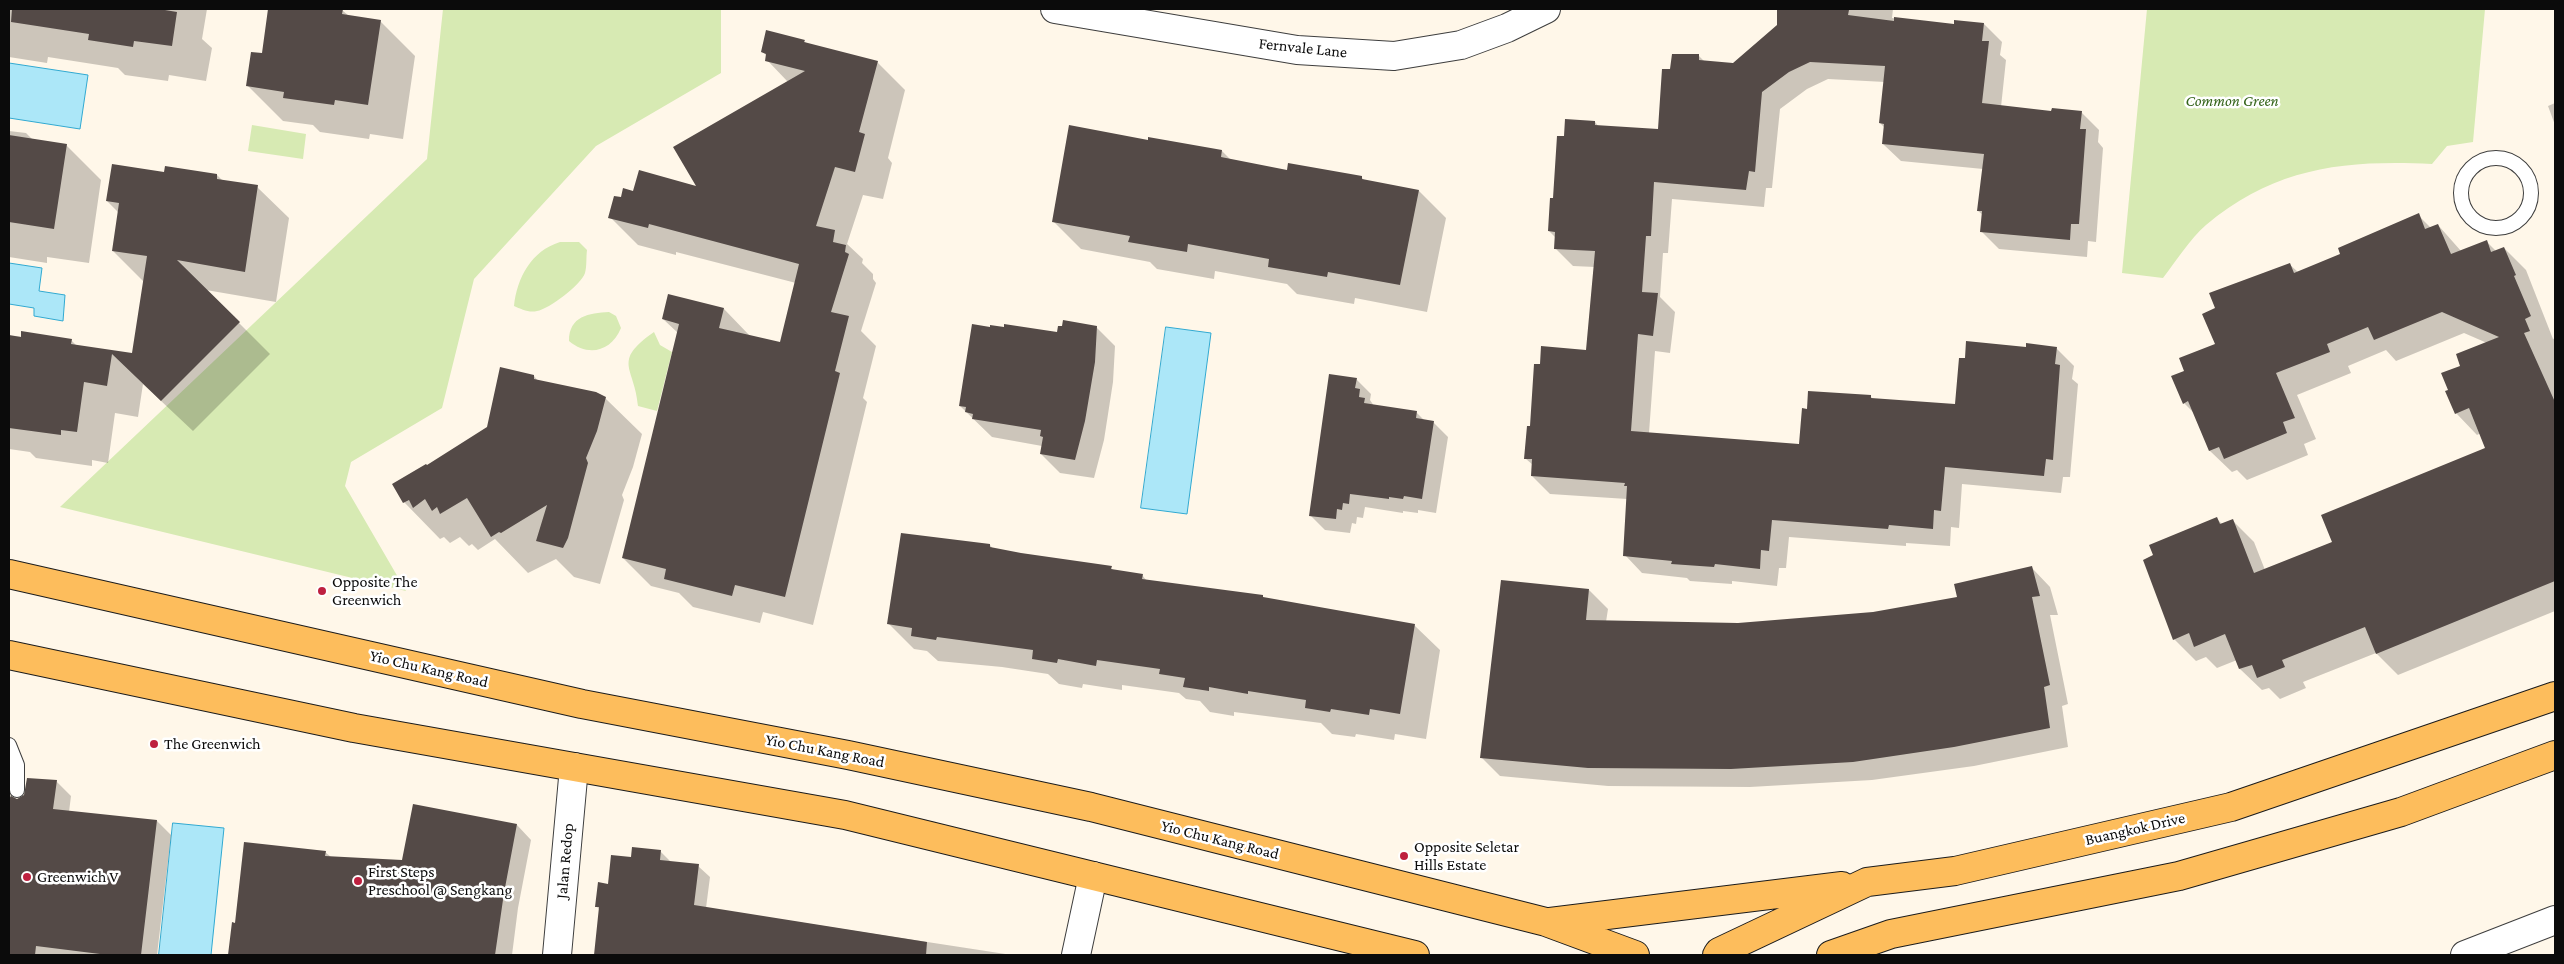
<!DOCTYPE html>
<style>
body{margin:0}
#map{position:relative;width:2564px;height:964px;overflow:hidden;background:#fff7e9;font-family:"Crimson Pro",serif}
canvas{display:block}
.frame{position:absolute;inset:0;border:10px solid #0b0b0b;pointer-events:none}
</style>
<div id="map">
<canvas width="2564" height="964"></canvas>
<div class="frame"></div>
</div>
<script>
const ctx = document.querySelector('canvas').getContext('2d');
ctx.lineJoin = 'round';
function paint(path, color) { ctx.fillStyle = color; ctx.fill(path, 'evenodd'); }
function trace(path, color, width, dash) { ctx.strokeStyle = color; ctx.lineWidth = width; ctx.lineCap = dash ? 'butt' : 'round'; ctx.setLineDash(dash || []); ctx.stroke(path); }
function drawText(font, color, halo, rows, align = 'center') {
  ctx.font = font + ' "Crimson Pro",serif'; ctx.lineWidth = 5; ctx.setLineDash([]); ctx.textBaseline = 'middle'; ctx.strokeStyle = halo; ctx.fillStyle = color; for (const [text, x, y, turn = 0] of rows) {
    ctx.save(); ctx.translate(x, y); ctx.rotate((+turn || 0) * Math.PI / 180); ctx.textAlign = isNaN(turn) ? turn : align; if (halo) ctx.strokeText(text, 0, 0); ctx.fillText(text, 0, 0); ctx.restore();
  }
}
const green = new Path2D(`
 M 443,9 L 721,9 L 721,73 L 596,146 L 474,279 L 442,408 L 351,462 L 345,486 L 406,591 L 60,507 L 427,159 Z
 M 2147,9 L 2485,9 L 2473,142 L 2447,146 L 2432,164 C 2344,160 2276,167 2206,225 C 2190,239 2176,261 2163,278 L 2122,273 Z
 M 252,125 L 306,134 L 303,159 L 248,151 Z
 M 560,242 L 579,242 L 587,250 C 586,257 587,266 585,273 C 581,285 549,309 537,311 C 529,313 521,309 514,306 C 517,278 531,251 560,242 Z
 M 609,312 L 616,316 L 621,328 C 611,352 588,357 569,341 C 569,316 589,313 609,312 Z
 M 654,332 L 660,345 L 672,352 L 657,411 L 638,406 C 635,367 611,362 654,332 Z`);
const water = new Path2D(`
 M 9,63 L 88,75 L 80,129 L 9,118 Z
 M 9,263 L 42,268 L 39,291 L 65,295 L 63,321 L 34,316 L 34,308 L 9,304 Z
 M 1166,327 L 1211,333 L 1187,514 L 1141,508 Z
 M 173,823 L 224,828 L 211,955 L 159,955 Z`);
const shadow = new Path2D(`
 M 9,9 L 207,9 L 202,39 L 212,48 L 206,81 L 169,75 L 168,81 L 125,75 L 118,68 L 48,57 L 47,63 L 9,57 Z
 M 270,9 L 309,11 L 309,9 L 335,9 L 342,10 L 349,16 L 380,21 L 415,56 L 403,139 L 370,134 L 369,139 L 320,132 L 313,125 L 283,121 L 248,86 L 263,55 Z
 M 1779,9 L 1893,9 L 1892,18 L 1955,25 L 1984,24 L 2002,42 L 2000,55 L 2006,60 L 2001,107 L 2052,113 L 2081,112 L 2099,130 L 2098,142 L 2103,148 L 2096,242 L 2088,241 L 2087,257 L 1999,249 L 1981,231 L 1983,215 L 1978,211 L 1983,169 L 1901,161 L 1883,144 L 1885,128 L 1880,123 L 1885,82 L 1828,79 L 1807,89 L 1780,109 L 1772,188 L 1766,188 L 1764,207 L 1672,199 L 1668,253 L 1663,253 L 1660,297 L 1675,312 L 1670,353 L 1655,351 L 1649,433 L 1800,445 L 1871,397 L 1874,400 L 1956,406 L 2027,348 L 2056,348 L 2074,366 L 2072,379 L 2078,384 L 2070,477 L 2063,477 L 2061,493 L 1962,484 L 1959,528 L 1951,527 L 1950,546 L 1906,543 L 1906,546 L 1789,537 L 1786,568 L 1779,568 L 1777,586 L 1732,581 L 1732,584 L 1690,581 L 1687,578 L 1642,573 L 1625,555 L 1627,499 L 1550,494 L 1532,476 L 1533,465 L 1526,459 L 1542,365 L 1587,351 L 1595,267 L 1573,266 L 1555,248 L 1556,238 L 1549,231 L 1565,138 L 1595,122 L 1599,127 L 1659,131 L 1671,70 L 1699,56 L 1705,62 L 1733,64 L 1778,25 Z
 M 804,41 L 808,45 L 877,62 L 905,90 L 888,158 L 892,163 L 883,199 L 863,195 L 847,244 L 863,259 L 862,263 L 873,274 L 873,279 L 876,283 L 861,331 L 876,346 L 863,398 L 867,402 L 813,625 L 763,612 L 760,623 L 693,607 L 679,593 L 651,586 L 623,558 L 678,333 L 663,319 L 724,309 L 751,337 L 781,344 L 796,283 L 676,252 L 676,255 L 638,245 L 610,217 L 621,199 L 633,193 L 698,188 L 788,82 L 767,60 L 767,56 L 763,52 Z
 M 2555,103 L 2555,125 L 2548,106 Z
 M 9,131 L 26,133 L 33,140 L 66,145 L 101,180 L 89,263 L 47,257 L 47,263 L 9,257 Z
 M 1149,138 L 1222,151 L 1231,160 L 1288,171 L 1361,177 L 1365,181 L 1419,191 L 1446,218 L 1427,312 L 1355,298 L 1354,304 L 1297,294 L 1287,284 L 1215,271 L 1214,279 L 1157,269 L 1150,262 L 1081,249 L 1053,221 L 1149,142 Z
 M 166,173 L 217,175 L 223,181 L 257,187 L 289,218 L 276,302 L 206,290 L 270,354 L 193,431 L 143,384 L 138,417 L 115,413 L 108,463 L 92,460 L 92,466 L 36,458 L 30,452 L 9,449 L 9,336 L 71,340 L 77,346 L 133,355 L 144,282 L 113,251 L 119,213 L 107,201 Z
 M 2418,215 L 2431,228 L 2438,225 L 2461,251 L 2486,241 L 2496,251 L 2504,248 L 2526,270 L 2553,339 L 2555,338 L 2555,611 L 2398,675 L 2376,653 L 2303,682 L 2306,688 L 2280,699 L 2269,688 L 2262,690 L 2240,669 L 2237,660 L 2217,668 L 2206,657 L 2196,661 L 2174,639 L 2216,518 L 2223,525 L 2233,521 L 2254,542 L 2265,570 L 2333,542 L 2487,449 L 2481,433 L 2477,435 L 2456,413 L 2462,367 L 2487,343 L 2464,333 L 2396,361 L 2386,350 L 2348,366 L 2351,373 L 2297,395 L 2316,439 L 2304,444 L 2308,455 L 2247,480 L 2237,470 L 2232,472 L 2210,451 L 2195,414 L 2184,403 L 2186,372 L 2217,345 L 2217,309 L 2289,264 L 2298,272 L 2342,255 Z
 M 1096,327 L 1115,346 L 1113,382 L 1104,440 L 1094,478 L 1060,473 L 1041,454 L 1042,446 L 992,437 L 960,406 L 1058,334 Z
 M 534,376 L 538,381 L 605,398 L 642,434 L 633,467 L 622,495 L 624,500 L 600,584 L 574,577 L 556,559 L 528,573 L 495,539 L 478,550 L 472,544 L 469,546 L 460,537 L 450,543 L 444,537 L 440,539 L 404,502 L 427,467 L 488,428 Z
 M 1356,379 L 1371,394 L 1370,400 L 1374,406 L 1416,412 L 1425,421 L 1433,422 L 1448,437 L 1436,513 L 1418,510 L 1418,513 L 1403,511 L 1403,513 L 1365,507 L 1363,518 L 1357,517 L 1356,524 L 1352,523 L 1350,533 L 1325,530 L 1310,515 Z
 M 990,545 L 993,549 L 1111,568 L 1114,571 L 1142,575 L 1147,581 L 1262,596 L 1265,599 L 1414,625 L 1440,650 L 1426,739 L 1395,734 L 1394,740 L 1356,734 L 1355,737 L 1332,734 L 1321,723 L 1234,712 L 1234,716 L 1210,712 L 1200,701 L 1186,699 L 1179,693 L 1122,685 L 1122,690 L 1083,684 L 1082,688 L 1059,684 L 1048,674 L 1002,667 L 938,661 L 927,651 L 914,649 L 888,623 Z
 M 2032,568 L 2050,587 L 2058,615 L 2050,615 L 2068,704 L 2062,706 L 2068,747 L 1974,766 L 1872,780 L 1750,787 L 1608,786 L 1500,776 L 1481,757 L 1589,590 L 1608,609 L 1606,622 L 1738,624 L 1874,613 L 1958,598 Z
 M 56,781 L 71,796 L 69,812 L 157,821 L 171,835 L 157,955 L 9,955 L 9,785 L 13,798 L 18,800 Z
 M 517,825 L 531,840 L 518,908 L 512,955 L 230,955 L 233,924 L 237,924 L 325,852 L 331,857 L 403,861 Z
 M 660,851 L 672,863 L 698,866 L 710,877 L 706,908 L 1012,955 L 595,955 L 600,910 L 596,906 L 610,885 L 632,859 Z`);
const building = new Path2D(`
 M 12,9 L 159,9 L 177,12 L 172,46 L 134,41 L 133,47 L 88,40 L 89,34 L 11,22 Z
 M 268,9 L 343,9 L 342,14 L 381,20 L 368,105 L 335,100 L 334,105 L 283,98 L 284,92 L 246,86 L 251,52 L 262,53 Z
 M 1788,9 L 1849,10 L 1848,15 L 1894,21 L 1894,17 L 1954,24 L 1954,20 L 1984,23 L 1982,41 L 1989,41 L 1982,103 L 2051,111 L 2052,108 L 2082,111 L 2080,129 L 2086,129 L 2079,224 L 2071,224 L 2070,240 L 1980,232 L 1982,211 L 1977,211 L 1984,154 L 1882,144 L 1884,124 L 1879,123 L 1885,66 L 1810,62 L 1789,72 L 1762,92 L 1755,172 L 1749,171 L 1746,190 L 1654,182 L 1651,236 L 1646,236 L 1642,292 L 1658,293 L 1653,336 L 1638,334 L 1631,431 L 1799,444 L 1802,408 L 1807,409 L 1808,391 L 1871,395 L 1871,398 L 1955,404 L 1959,358 L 1965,358 L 1966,341 L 2026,347 L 2026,343 L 2057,347 L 2055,364 L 2060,365 L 2053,460 L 2046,459 L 2044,476 L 1945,467 L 1941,511 L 1934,510 L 1933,529 L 1889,525 L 1888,529 L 1772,520 L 1769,551 L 1761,550 L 1760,569 L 1715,564 L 1714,567 L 1671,564 L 1672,561 L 1623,556 L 1627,486 L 1624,486 L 1625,483 L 1531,476 L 1532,459 L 1524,459 L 1527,426 L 1530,426 L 1534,364 L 1540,364 L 1541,346 L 1586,350 L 1595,251 L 1554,249 L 1555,232 L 1548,231 L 1550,198 L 1553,198 L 1557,136 L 1564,136 L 1565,119 L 1595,121 L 1595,125 L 1658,129 L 1662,69 L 1670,69 L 1672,54 L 1699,54 L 1699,60 L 1733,63 L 1777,25 L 1777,10 Z
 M 766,30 L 805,40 L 804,42 L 878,61 L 859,132 L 865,134 L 855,172 L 835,167 L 816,226 L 835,230 L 833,242 L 846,245 L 845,252 L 849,254 L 831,312 L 849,316 L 835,371 L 840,373 L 785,597 L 735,585 L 732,596 L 664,579 L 666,569 L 622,558 L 679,324 L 662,319 L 668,294 L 724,308 L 719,328 L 780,342 L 799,264 L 649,224 L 648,228 L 608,218 L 614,196 L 621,197 L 623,188 L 633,191 L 639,170 L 696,186 L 673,147 L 805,71 L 765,61 L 766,54 L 761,52 Z
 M 1069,125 L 1148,140 L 1148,137 L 1222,150 L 1221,157 L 1287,170 L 1288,163 L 1362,176 L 1362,179 L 1419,190 L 1400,285 L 1328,272 L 1327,277 L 1268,267 L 1269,259 L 1188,244 L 1187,252 L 1128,242 L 1130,236 L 1052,222 Z
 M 9,135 L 67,144 L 54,229 L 9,222 Z
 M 112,164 L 164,172 L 165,166 L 217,174 L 217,179 L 258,185 L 245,272 L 177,260 L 240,322 L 161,401 L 112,354 L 107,386 L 84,382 L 77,432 L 61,430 L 61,435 L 9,428 L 9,335 L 21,337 L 21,331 L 72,339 L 71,344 L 132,353 L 147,256 L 112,251 L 119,203 L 106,201 Z
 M 2419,213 L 2425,229 L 2438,224 L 2451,254 L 2487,240 L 2491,252 L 2504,247 L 2516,275 L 2514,276 L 2531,316 L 2525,319 L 2530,331 L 2524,333 L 2555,402 L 2555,581 L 2376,654 L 2365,627 L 2282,660 L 2285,667 L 2257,678 L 2252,665 L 2239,669 L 2225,634 L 2194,647 L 2189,633 L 2173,640 L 2143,560 L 2153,555 L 2149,545 L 2217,517 L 2220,524 L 2233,519 L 2254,573 L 2332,542 L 2321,515 L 2485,448 L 2469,408 L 2455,414 L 2445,391 L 2448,390 L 2441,373 L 2460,366 L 2456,354 L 2499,337 L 2442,312 L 2374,340 L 2368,327 L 2327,344 L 2330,352 L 2276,373 L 2295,418 L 2283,422 L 2287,433 L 2224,459 L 2219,447 L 2209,451 L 2188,401 L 2183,404 L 2171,376 L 2184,371 L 2179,358 L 2215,344 L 2202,314 L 2215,308 L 2209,293 L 2290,263 L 2294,273 L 2340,254 L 2338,248 Z
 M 1063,320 L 1097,326 L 1095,362 L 1085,421 L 1075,460 L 1040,454 L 1043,437 L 1040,436 L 1041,430 L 972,419 L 973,414 L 965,412 L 966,407 L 959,406 L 972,324 L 990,327 L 990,325 L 1004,327 L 1004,324 L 1057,332 L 1058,326 L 1062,326 Z
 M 500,367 L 534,375 L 534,379 L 596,392 L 606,397 L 597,431 L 586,458 L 588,463 L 568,538 L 563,548 L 536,541 L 547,505 L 501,533 L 499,532 L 491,537 L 467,498 L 440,514 L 437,507 L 432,511 L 425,499 L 413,508 L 409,500 L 403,503 L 392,484 L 426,464 L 427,465 L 487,427 Z
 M 1329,374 L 1357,378 L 1355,388 L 1360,389 L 1359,397 L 1365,398 L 1364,403 L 1417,411 L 1416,418 L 1434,421 L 1422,499 L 1404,496 L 1403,499 L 1389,497 L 1389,499 L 1350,494 L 1349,504 L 1343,503 L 1342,510 L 1337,509 L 1336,519 L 1309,516 Z
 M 901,533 L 990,544 L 990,547 L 1021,553 L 1112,566 L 1111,569 L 1143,574 L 1142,579 L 1263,595 L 1263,597 L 1415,624 L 1400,714 L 1370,709 L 1369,715 L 1331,709 L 1330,712 L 1305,708 L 1306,700 L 1248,691 L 1248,694 L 1209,687 L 1209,691 L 1183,687 L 1185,678 L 1159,674 L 1160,669 L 1097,660 L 1096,666 L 1058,659 L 1057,663 L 1032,659 L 1033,650 L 937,637 L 936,640 L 911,636 L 912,628 L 887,624 Z
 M 2032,566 L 2040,596 L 2032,597 L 2050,685 L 2044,687 L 2050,728 L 1954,747 L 1853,762 L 1731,769 L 1588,768 L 1480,758 L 1501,580 L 1589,589 L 1586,620 L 1738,623 L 1873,612 L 1957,597 L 1954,584 Z
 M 27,778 L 57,780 L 53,809 L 157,820 L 141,955 L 108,955 L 36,946 L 35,955 L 9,955 L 9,799 L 11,796 L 17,799 L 24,795 Z
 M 413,804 L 517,824 L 504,893 L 495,955 L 228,955 L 232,922 L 235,923 L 244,842 L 326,851 L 325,856 L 402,860 Z
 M 632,847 L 661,850 L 660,860 L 699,864 L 694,905 L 927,942 L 926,955 L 594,955 L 599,907 L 595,907 L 598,882 L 608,884 L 611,855 L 631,857 Z`);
const lane = new Path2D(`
 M2461 193a35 35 0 1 1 70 0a35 35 0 1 1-70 0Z
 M 9,745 L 17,765 L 17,790`);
const street = new Path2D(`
 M 1055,9 L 1297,50 L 1394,56 L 1461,45 L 1507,28 L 1546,9
 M 557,955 L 574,767
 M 1076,955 L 1093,876
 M 2465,955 L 2555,920`);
const primary = new Path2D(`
 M 9,574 L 582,704 L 848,755 L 1091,807 L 1546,922 L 1635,955
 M 9,655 L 354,728 L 845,815 L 1415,955
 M 1550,922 L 1842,886
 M 1717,955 L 1719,952 L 1867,882 L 1955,871 L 2231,807 L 2555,696
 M 1831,955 L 1891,934 L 2179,876 L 2401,812 L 2555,755`);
const markers = [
 [322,591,5,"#be203f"],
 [154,744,5,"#be203f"],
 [1404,856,5,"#be203f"],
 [27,877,5,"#be203f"],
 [358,881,5,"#be203f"]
];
const streetNames = [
 ["Fernvale Lane",1303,48,6],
 ["Yio Chu Kang Road",429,669,13],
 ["Yio Chu Kang Road",825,751,11],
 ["Buangkok Drive",2135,829,-13],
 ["Yio Chu Kang Road",1220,840,14],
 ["Jalan Redop",565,861,-85]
];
const parkNames = [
 ["Common Green",2232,101]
];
const poiNames = [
 ["Opposite The",332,582],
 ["Greenwich",332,600],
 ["The Greenwich",164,744],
 ["Opposite Seletar",1414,847],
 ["Hills Estate",1414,865],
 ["First Steps",368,872],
 ["Preschool @ Sengkang",368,890],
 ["Greenwich V",37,877]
];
paint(green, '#d7eab3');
paint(water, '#ace7f8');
trace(water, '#31a9d1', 1);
paint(shadow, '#0003');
paint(building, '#544a47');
trace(lane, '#3e3e3e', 16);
trace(street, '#3e3e3e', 30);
trace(primary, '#1c1c1c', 30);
trace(lane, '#fff', 14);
trace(street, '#fff', 28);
trace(primary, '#fdbd5c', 28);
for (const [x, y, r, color] of markers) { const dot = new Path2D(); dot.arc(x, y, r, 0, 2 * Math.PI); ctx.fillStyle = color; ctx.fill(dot); trace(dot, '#fff', 2); }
drawText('16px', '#0b0b0b', '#fff', streetNames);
drawText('italic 16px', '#35641a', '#fff', parkNames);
drawText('16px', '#0b0b0b', '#fff', poiNames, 'left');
</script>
